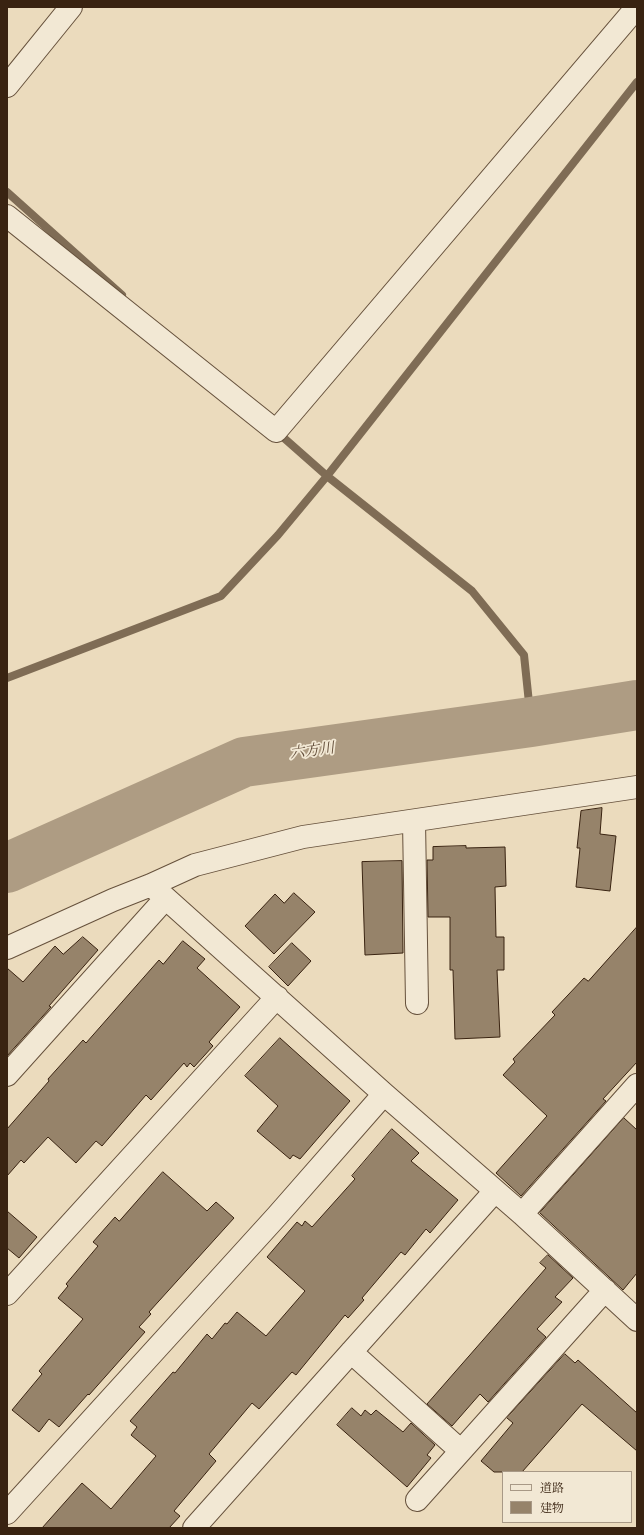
<!DOCTYPE html>
<meta charset="utf-8">
<style>
body{margin:0}
#map{position:relative;width:644px;height:1535px;overflow:hidden;background:#ebdbbd;font-family:"IM FELL Double Pica","Noto Serif JP",serif}
canvas{display:block}
.frame{position:absolute;inset:0;border:8px solid #392311;pointer-events:none}
.legend{position:absolute;left:502px;top:1471px;width:130px;height:52px;box-sizing:border-box;background:#f2e8d4;border:1px solid #a89986;margin:0;padding:5px 7px;list-style:none;font-size:12px;color:#392311}
.legend li{display:flex;align-items:center;gap:8px;height:20px}
.legend b{width:20px;border:1px solid #a89986}
</style>
<div id="map">
<canvas width="644" height="1535"></canvas>
<div class="frame"></div>
<ul class="legend">
<li><b style="height:5px;background:#f2e8d4"></b>道路</li>
<li><b style="height:11px;background:#96836a"></b>建物</li>
</ul>
</div>
<script>
const ctx = document.querySelector('canvas').getContext('2d');
ctx.lineJoin = 'round';
function trace(path, color, width, dash) { ctx.strokeStyle = color; ctx.lineWidth = width; ctx.lineCap = dash ? 'butt' : 'round'; ctx.setLineDash(dash || []); ctx.stroke(path); }
function paint(path, color) { ctx.fillStyle = color; ctx.fill(path, 'evenodd'); }
function drawText(font, color, halo, rows, align = 'center') {
  ctx.font = font + ' "IM FELL Double Pica","Noto Serif JP",serif'; ctx.lineWidth = 3.5; ctx.setLineDash([]); ctx.textBaseline = 'middle'; ctx.strokeStyle = halo; ctx.fillStyle = color; for (const [text, x, y, turn = 0] of rows) {
    ctx.save(); ctx.translate(x, y); ctx.rotate((+turn || 0) * Math.PI / 180); ctx.textAlign = isNaN(turn) ? turn : align; if (halo) ctx.strokeText(text, 0, 0); ctx.fillText(text, 0, 0); ctx.restore();
  }
}
const stream = new Path2D(`
 M 7,192 L 122,295
 M 276,431 L 327,476 L 472,591 L 524,655 L 531,722
 M 7,678 L 221,596 L 278,535 L 327,476 L 637,82`);
const river = new Path2D(`
 M 7,868 L 244,762 L 531,722 L 637,705`);
const building = new Path2D(`
 M 602,808 L 600,834 L 616,836 L 610,891 L 576,887 L 580,848 L 577,848 L 581,811 Z
 M 466,846 L 466,848 L 505,847 L 506,886 L 495,887 L 496,937 L 504,937 L 504,970 L 497,970 L 500,1037 L 455,1039 L 453,970 L 450,970 L 450,917 L 428,917 L 427,860 L 433,860 L 433,847 Z
 M 402,861 L 403,953 L 365,955 L 362,862 Z
 M 294,893 L 315,912 L 274,954 L 245,926 L 275,894 L 284,903 Z
 M 637,927 L 637,1062 L 603,1099 L 606,1101 L 521,1196 L 496,1173 L 547,1116 L 503,1075 L 515,1062 L 513,1059 L 555,1015 L 552,1012 L 584,978 L 588,981 Z
 M 83,937 L 98,950 L 49,1006 L 51,1007 L 7,1056 L 7,968 L 23,982 L 55,946 L 63,954 Z
 M 183,941 L 205,959 L 197,968 L 240,1007 L 209,1042 L 213,1046 L 194,1067 L 190,1063 L 187,1067 L 184,1063 L 151,1100 L 146,1095 L 102,1146 L 96,1141 L 76,1163 L 48,1137 L 24,1163 L 21,1160 L 7,1176 L 7,1129 L 49,1081 L 48,1079 L 83,1040 L 86,1043 L 159,960 L 163,964 Z
 M 292,943 L 311,961 L 288,986 L 269,967 Z
 M 280,1038 L 350,1101 L 300,1159 L 293,1155 L 290,1159 L 257,1131 L 278,1106 L 245,1076 Z
 M 624,1118 L 637,1130 L 637,1273 L 623,1290 L 540,1213 Z
 M 392,1129 L 419,1153 L 411,1161 L 458,1200 L 430,1233 L 426,1229 L 405,1255 L 401,1252 L 362,1298 L 364,1300 L 348,1318 L 345,1315 L 296,1375 L 292,1372 L 259,1409 L 252,1403 L 209,1454 L 216,1461 L 174,1511 L 180,1516 L 169,1528 L 42,1528 L 82,1483 L 111,1509 L 156,1456 L 131,1435 L 137,1427 L 130,1421 L 173,1372 L 175,1373 L 207,1334 L 212,1339 L 225,1323 L 227,1324 L 237,1312 L 266,1336 L 305,1291 L 267,1257 L 297,1222 L 302,1226 L 305,1221 L 312,1227 L 355,1179 L 352,1176 Z
 M 163,1172 L 207,1211 L 216,1202 L 234,1218 L 149,1312 L 151,1314 L 139,1327 L 145,1332 L 89,1395 L 88,1394 L 59,1427 L 49,1419 L 39,1432 L 12,1410 L 42,1374 L 39,1371 L 83,1319 L 58,1298 L 68,1286 L 66,1284 L 98,1246 L 93,1242 L 115,1217 L 119,1221 Z
 M 7,1211 L 37,1237 L 19,1258 L 7,1248 Z
 M 548,1255 L 573,1278 L 555,1297 L 562,1302 L 537,1329 L 546,1337 L 488,1402 L 480,1394 L 452,1426 L 427,1404 L 546,1268 L 540,1263 Z
 M 565,1354 L 575,1363 L 578,1360 L 637,1413 L 637,1451 L 582,1404 L 522,1472 L 494,1472 L 481,1461 L 513,1423 L 507,1418 Z
 M 352,1408 L 361,1416 L 365,1410 L 371,1415 L 376,1410 L 403,1432 L 411,1423 L 435,1445 L 427,1455 L 431,1458 L 407,1487 L 337,1425 Z`);
const minor = new Path2D(`
 M 7,86 L 71,7
 M 7,216 L 276,431 L 637,7
 M 414,821 L 417,1003
 M 151,885 L 384,1094 L 522,1214 L 637,1320
 M 7,948 L 113,900 L 151,885 L 195,865 L 303,837 L 637,787
 M 7,1075 L 165,899
 M 522,1214 L 637,1085
 M 7,1294 L 277,997
 M 351,1352 L 461,1451
 M 417,1500 L 605,1290
 M 7,1513 L 277,1216 L 384,1094
 M 194,1528 L 495,1191`);
const waterNames = [
 ["六方川",312,752,-8]
];
trace(stream, '#7f6c55', 8);
trace(river, '#ae9c83', 50);
paint(building, '#96836a');
trace(building, '#392311', 1);
trace(minor, '#66513c', 24);
trace(minor, '#f2e8d4', 22);
drawText('italic 15px', '#624d39', '#f2e8d4', waterNames);
</script>
